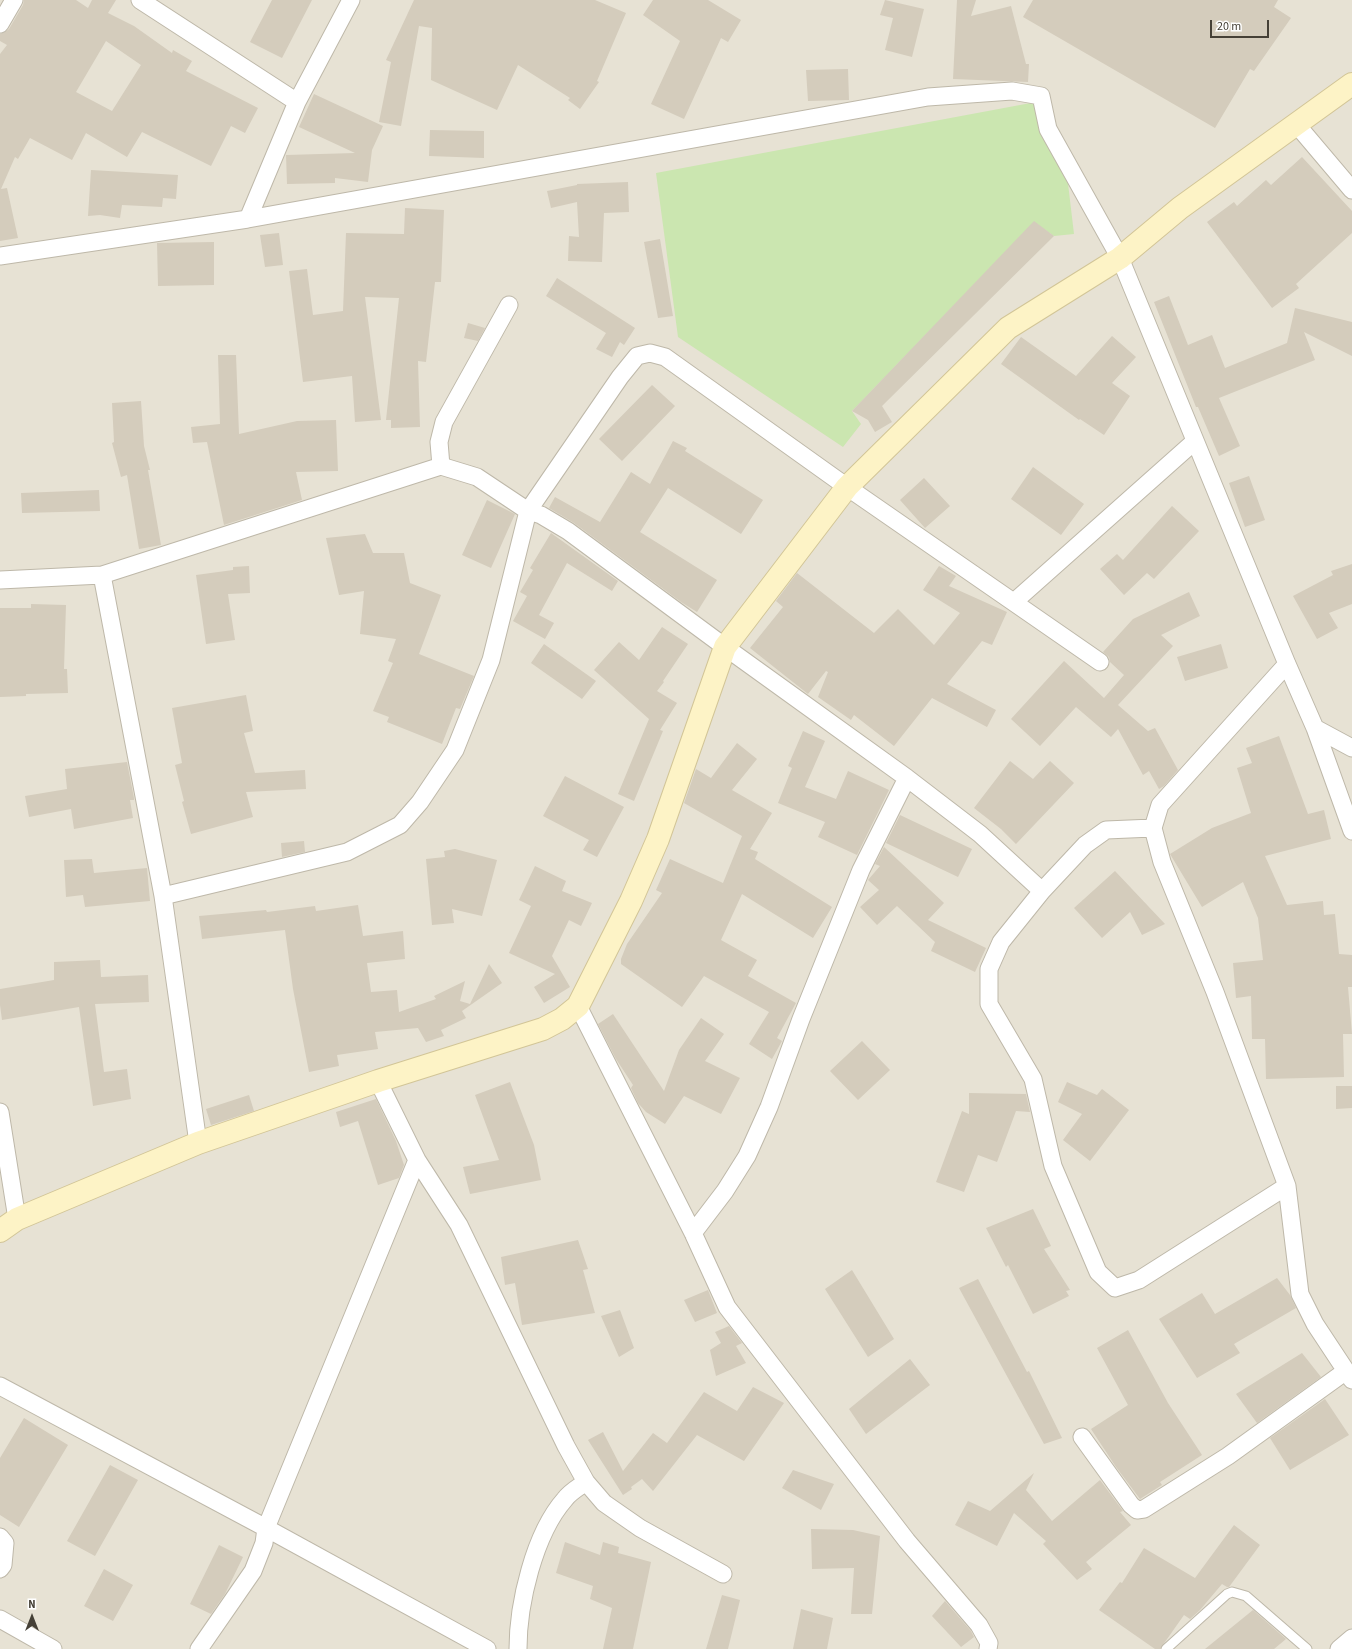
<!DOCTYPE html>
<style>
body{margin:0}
#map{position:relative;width:1352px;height:1649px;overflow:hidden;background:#f3f0e6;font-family:"Source Sans 3",sans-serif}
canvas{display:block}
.north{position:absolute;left:12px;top:1597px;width:40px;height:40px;-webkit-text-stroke:3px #fff;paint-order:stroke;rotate:0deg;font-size:11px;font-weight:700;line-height:16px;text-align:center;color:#454036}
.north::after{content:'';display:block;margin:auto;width:14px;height:18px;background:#454036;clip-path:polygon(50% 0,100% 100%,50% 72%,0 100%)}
.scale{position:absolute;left:1210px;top:20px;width:59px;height:18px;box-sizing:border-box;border:2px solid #454036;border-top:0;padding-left:5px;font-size:12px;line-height:14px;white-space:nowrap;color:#454036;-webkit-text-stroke:3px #fff;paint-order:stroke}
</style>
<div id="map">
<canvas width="1352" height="1649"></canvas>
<div class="north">N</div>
<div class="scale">20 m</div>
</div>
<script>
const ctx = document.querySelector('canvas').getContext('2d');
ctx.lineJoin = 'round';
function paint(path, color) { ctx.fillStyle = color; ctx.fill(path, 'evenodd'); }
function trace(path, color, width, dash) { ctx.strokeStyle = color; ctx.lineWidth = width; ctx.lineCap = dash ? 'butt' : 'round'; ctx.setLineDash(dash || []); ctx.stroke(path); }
const residential = new Path2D(`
 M 0,0 L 1352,0 L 1352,1649 L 0,1649 Z`);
const green = new Path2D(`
 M 1036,102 L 1067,175 L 1074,234 L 1054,236 L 1034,222 L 852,411 L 861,424 L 843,447 L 678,337 L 656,173 Z`);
const building = new Path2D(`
 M 24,0 L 76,0 L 88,8 L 92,0 L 116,0 L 108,13 L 134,26 L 172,53 L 173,50 L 192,61 L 186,71 L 258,108 L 245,133 L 231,126 L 211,166 L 142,132 L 127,157 L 86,133 L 72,160 L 30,138 L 18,159 L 15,157 L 1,189 L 7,188 L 18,238 L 0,241 L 0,54 L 7,45 L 0,41 L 0,34 L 5,32 L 9,29 L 23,5 ZM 106,41 L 141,65 L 112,111 L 76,92 Z
 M 272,0 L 312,0 L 282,58 L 250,42 Z
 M 414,0 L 595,0 L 626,13 L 597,81 L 599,82 L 580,109 L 568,100 L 570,98 L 518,65 L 497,110 L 431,80 L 432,28 L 419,26 L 401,126 L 379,122 L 391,62 L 386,60 Z
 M 653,0 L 708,0 L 741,20 L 728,42 L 721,38 L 684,119 L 651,104 L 680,41 L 643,15 Z
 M 885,0 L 924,9 L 912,57 L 885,50 L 893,18 L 880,15 Z
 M 957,0 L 976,0 L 971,16 L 1011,6 L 1026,64 L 1029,64 L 1028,82 L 953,79 Z
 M 1033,0 L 1278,0 L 1274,7 L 1291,18 L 1254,71 L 1250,69 L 1215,128 L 1023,17 Z
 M 848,69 L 849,100 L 808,101 L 806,70 Z
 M 314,94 L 383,126 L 372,150 L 368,182 L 335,178 L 335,183 L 287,184 L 286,155 L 355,153 L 299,127 Z
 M 430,130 L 484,131 L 484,158 L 429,156 Z
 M 1302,157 L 1352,211 L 1352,233 L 1296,284 L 1299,288 L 1272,308 L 1207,222 L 1234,202 L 1237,206 L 1266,180 L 1271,185 Z
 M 91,170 L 178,175 L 176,199 L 163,198 L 162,207 L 122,205 L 120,218 L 100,215 L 88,216 Z
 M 628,182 L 629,212 L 604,213 L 602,262 L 568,261 L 569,236 L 579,237 L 577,202 L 551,208 L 547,191 L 577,185 L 577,184 Z
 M 405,208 L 444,210 L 441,282 L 435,282 L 426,362 L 418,361 L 420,427 L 391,428 L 391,420 L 386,420 L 399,298 L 365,297 L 381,420 L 355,422 L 352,376 L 303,382 L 289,271 L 307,269 L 313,315 L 343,311 L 346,233 L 404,234 Z
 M 1034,221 L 1054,236 L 882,406 L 892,422 L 875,432 L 868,420 L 852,411 Z
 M 279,233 L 283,265 L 265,267 L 260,235 Z
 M 660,239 L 673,316 L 658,318 L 644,242 Z
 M 214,242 L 214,285 L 158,286 L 157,243 Z
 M 557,278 L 635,328 L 624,345 L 620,342 L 612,357 L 596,349 L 606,333 L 546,296 Z
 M 1169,296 L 1188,345 L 1212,335 L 1225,368 L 1287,343 L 1295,308 L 1352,322 L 1352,356 L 1304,332 L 1315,360 L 1219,398 L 1240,446 L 1219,456 L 1198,407 L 1196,407 L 1154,302 Z
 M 468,323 L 485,328 L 478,341 L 464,338 Z
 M 1112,336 L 1136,357 L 1112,383 L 1130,396 L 1104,435 L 1080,419 L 1079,420 L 1001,364 L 1021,337 L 1076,376 Z
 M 218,355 L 236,355 L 239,434 L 297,421 L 336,420 L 338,471 L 296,472 L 302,500 L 224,525 L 207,442 L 193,443 L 191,427 L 220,424 Z
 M 652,385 L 675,406 L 622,461 L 599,439 Z
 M 141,401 L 144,446 L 150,470 L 148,470 L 161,545 L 139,549 L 127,475 L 121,477 L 112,443 L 114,442 L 112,403 Z
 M 673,441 L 687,448 L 685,451 L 763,500 L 741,534 L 668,488 L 640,532 L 717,580 L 697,612 L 681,602 L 574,523 L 549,508 L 555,497 L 600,522 L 631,472 L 650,484 Z
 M 1033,467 L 1084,504 L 1061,535 L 1011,499 Z
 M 1249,476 L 1265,520 L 1245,527 L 1229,483 Z
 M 924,478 L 950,506 L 925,528 L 900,500 Z
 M 99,490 L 100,511 L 22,513 L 21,493 Z
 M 487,500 L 515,514 L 491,568 L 462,555 Z
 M 1172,506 L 1199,531 L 1154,579 L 1147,573 L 1124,595 L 1100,569 L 1117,554 L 1123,560 Z
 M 551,533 L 618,581 L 612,591 L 567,563 L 539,615 L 554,623 L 545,639 L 513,621 L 527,596 L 520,592 L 533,570 L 530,568 Z
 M 365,534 L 373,553 L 404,553 L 410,583 L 441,595 L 419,654 L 474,676 L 460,709 L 456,708 L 442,744 L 387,722 L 389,717 L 373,711 L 393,663 L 388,661 L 396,639 L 360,634 L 364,591 L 339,595 L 326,538 Z
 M 1352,564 L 1352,604 L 1329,613 L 1338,628 L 1317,639 L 1293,596 L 1333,575 L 1331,571 Z
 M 249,566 L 250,593 L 228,594 L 235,640 L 206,644 L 196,575 L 233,570 L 233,567 Z
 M 939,566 L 956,576 L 949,586 L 1007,612 L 992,645 L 982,641 L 947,684 L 996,710 L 987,727 L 932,698 L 894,746 L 854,715 L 851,720 L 818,697 L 828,672 L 826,671 L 808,694 L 750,648 L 783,607 L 776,601 L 797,573 L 874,633 L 898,609 L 934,645 L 960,613 L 923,590 Z
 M 1189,592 L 1200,616 L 1161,635 L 1173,646 L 1118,705 L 1148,731 L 1155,728 L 1178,770 L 1164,786 L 1159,789 L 1149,771 L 1143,775 L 1118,729 L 1111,737 L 1076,707 L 1040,746 L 1011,719 L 1064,661 L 1104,698 L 1124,675 L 1110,662 L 1109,657 L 1103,652 L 1133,619 Z
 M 31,604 L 66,605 L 64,669 L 67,669 L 68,693 L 26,694 L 26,696 L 0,697 L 0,608 L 31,608 Z
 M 662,627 L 688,644 L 663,681 L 664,682 L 657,691 L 677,703 L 660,730 L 663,731 L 634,801 L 618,794 L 649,719 L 594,670 L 619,642 L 639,660 Z
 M 544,644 L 596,681 L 582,699 L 531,663 Z
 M 1221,644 L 1228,668 L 1185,681 L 1177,657 Z
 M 246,695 L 253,731 L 244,733 L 255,773 L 305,770 L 306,789 L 246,792 L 253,817 L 191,834 L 182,802 L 184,801 L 175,765 L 182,763 L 172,708 Z
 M 803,731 L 825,741 L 805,787 L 836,799 L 848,771 L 889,790 L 857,855 L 818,837 L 825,822 L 778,803 L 792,768 L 788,766 Z
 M 1279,736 L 1308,814 L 1324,810 L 1331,839 L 1265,856 L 1287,905 L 1323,901 L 1324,915 L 1335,914 L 1339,954 L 1352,955 L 1352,987 L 1348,987 L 1352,1034 L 1343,1034 L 1344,1077 L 1266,1079 L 1265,1039 L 1252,1039 L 1251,996 L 1236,998 L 1233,963 L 1263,960 L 1258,918 L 1243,882 L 1202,907 L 1170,854 L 1212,828 L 1251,813 L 1237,768 L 1252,763 L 1246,748 Z
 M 737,743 L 757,759 L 732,790 L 772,813 L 750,849 L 758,852 L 755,859 L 832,907 L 813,938 L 742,894 L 721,940 L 757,960 L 748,976 L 796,1003 L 777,1038 L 782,1041 L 772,1059 L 749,1044 L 769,1012 L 704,976 L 682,1007 L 621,964 L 621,959 L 627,944 L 662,893 L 656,890 L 670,859 L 723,883 L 742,836 L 684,803 L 696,769 L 711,778 Z
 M 1010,761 L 1033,779 L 1050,761 L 1074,783 L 1016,844 L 1001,829 L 974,808 Z
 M 127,762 L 134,798 L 134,800 L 130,800 L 133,818 L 74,829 L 71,809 L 29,817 L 25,796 L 67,789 L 65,769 Z
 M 565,776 L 624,807 L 597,857 L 583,850 L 589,840 L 543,816 Z
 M 900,815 L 972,849 L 958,877 L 886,843 Z
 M 304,841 L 305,852 L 282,857 L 281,843 Z
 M 884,847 L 944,903 L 928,920 L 986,948 L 975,972 L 931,951 L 935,942 L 897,906 L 877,925 L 860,907 L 879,890 L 868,880 L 880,866 L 875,864 Z
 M 455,849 L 497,860 L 482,916 L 452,909 L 454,923 L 432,925 L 426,859 L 445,857 L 444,851 Z
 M 92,859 L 94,873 L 147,868 L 150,901 L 85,907 L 83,895 L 66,897 L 64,860 Z
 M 535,866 L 566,881 L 562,891 L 592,903 L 581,926 L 569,920 L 552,956 L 570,987 L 544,1003 L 534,987 L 555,974 L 509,953 L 531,906 L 519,900 Z
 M 1115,871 L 1165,924 L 1142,935 L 1130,912 L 1102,938 L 1074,908 Z
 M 358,905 L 363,936 L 403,931 L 405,959 L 367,963 L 371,992 L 397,990 L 399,1012 L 436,999 L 434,996 L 465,981 L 460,1001 L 470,1004 L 489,964 L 502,983 L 462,1011 L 466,1018 L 441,1030 L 444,1036 L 426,1042 L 418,1028 L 375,1032 L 378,1049 L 337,1055 L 339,1066 L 309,1072 L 293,989 L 285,930 L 202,939 L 199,916 L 266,910 L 267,912 L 315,906 L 316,911 Z
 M 100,960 L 101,977 L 148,975 L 149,1002 L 95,1004 L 104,1072 L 127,1069 L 131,1099 L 93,1106 L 79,1007 L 2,1020 L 0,1005 L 0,989 L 54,980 L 54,962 Z
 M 613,1014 L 664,1091 L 679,1050 L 701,1018 L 724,1034 L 705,1061 L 740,1078 L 721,1114 L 684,1096 L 665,1124 L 646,1112 L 638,1103 L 631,1088 L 633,1085 L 616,1059 L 598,1024 Z
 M 862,1041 L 890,1070 L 858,1100 L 830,1071 Z
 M 510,1082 L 534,1145 L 541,1180 L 470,1194 L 463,1167 L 499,1160 L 475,1095 Z
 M 1067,1082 L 1097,1095 L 1102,1089 L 1129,1110 L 1090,1161 L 1063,1140 L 1082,1114 L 1058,1102 Z
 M 1336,1086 L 1352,1086 L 1352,1108 L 1336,1109 Z
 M 969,1093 L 1026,1094 L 1030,1112 L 1016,1111 L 997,1162 L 978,1155 L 964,1192 L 936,1182 L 962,1111 L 969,1114 Z
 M 249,1095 L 254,1111 L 211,1125 L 206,1109 Z
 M 376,1099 L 396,1141 L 404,1165 L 399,1178 L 378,1185 L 358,1121 L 340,1127 L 336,1112 Z
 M 1033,1209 L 1051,1246 L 1044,1249 L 1070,1290 L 1066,1291 L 1069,1296 L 1033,1314 L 1008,1265 L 1006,1267 L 986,1228 Z
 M 578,1240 L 588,1269 L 583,1270 L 595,1313 L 522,1325 L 515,1283 L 505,1285 L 501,1257 Z
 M 852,1270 L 894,1339 L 868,1357 L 825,1289 Z
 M 1277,1278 L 1290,1295 L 1296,1308 L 1234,1344 L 1240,1353 L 1197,1378 L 1159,1319 L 1202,1293 L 1215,1314 Z
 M 978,1279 L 1027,1372 L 1029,1371 L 1062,1438 L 1044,1444 L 959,1288 Z
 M 708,1290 L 717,1313 L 695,1322 L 684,1300 Z
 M 620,1310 L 634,1348 L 619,1357 L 601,1316 Z
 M 729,1326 L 742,1343 L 736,1346 L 746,1363 L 716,1376 L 710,1350 L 721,1343 L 715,1332 Z
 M 1128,1330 L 1168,1403 L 1202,1455 L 1160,1482 L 1162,1485 L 1140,1499 L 1116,1467 L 1091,1429 L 1128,1405 L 1097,1348 Z
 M 1302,1353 L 1321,1377 L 1257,1423 L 1236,1394 Z
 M 910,1359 L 930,1385 L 866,1434 L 849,1409 Z
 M 753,1387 L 784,1403 L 744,1461 L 697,1435 L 653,1491 L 642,1479 L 631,1487 L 632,1489 L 623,1495 L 588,1440 L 603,1432 L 623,1471 L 653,1433 L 667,1443 L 704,1392 L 737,1411 Z
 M 1325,1399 L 1349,1435 L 1290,1470 L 1270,1438 Z
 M 24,1418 L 68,1445 L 19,1527 L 0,1515 L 0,1458 Z
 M 110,1465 L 138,1480 L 95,1556 L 67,1541 Z
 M 793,1470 L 834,1484 L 821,1510 L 782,1488 Z
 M 1034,1473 L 1026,1490 L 1052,1521 L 1100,1480 L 1123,1511 L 1120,1512 L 1131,1525 L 1086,1562 L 1092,1569 L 1077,1580 L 1043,1544 L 1046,1541 L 1014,1513 L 997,1546 L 955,1525 L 968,1501 L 990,1511 Z
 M 1234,1525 L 1260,1545 L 1229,1587 L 1227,1587 L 1222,1584 L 1200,1610 L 1190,1619 L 1184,1615 L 1160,1649 L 1155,1649 L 1099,1610 L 1120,1582 L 1122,1583 L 1144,1548 L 1195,1578 Z
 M 811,1529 L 853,1530 L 880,1536 L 872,1614 L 851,1614 L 854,1568 L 812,1569 Z
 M 565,1542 L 600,1555 L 603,1542 L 619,1547 L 618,1553 L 651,1562 L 633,1649 L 603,1649 L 612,1608 L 590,1599 L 593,1586 L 556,1573 Z
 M 219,1545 L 243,1557 L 225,1594 L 211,1614 L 190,1604 Z
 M 104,1569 L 133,1585 L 113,1621 L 84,1606 Z
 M 722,1595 L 740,1600 L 728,1649 L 706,1649 Z
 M 945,1601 L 971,1631 L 974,1637 L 961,1647 L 932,1616 Z
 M 801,1609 L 833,1618 L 827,1649 L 793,1649 Z
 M 1253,1610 L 1286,1639 L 1274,1649 L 1205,1649 Z`);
const lane = new Path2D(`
 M 1166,1649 L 1227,1594 L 1232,1592 L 1246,1596 L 1307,1649`);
const street = new Path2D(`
 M 140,0 L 297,102
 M 0,24 L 14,0
 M 1297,125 L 1352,190
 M 248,219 L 297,102 L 351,0
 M 0,256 L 248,219 L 928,97 L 1012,91 L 1041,96 L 1048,129 L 1120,258 L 1287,664 L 1315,728 L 1352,831
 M 509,305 L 444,422 L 439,442 L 441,466 L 477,477 L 528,511 L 620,377 L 637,356 L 650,353 L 665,357 L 847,487 L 1100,662
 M 102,575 L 163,896 L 198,1143
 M 0,580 L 102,575 L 441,466
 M 1015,601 L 1195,441
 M 1287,664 L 1160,805 L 1153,828 L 1162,862 L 1215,992 L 1287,1186 L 1300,1294 L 1315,1324 L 1352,1380
 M 1315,728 L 1352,748
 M 1042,891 L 1001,942 L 989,969 L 989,1004 L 1033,1079 L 1053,1166 L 1098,1272 L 1115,1288 L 1139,1280 L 1287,1186
 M 163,896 L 347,852 L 400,825 L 420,802 L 455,750 L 491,660 L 528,511 L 541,515 L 568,531 L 725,647 L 907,778 L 980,834 L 1042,891 L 1085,845 L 1106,830 L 1153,828
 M 578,1006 L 693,1233 L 727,1307 L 907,1541 L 979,1625 L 989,1643 L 988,1649
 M 378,1081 L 417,1160 L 459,1225 L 566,1446 L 586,1482 L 604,1503 L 640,1528 L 723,1574
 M 0,1112 L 17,1219
 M 693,1233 L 725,1191 L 747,1156 L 769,1107 L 801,1019 L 861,870 L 907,778
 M 0,1386 L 266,1528 L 487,1649
 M 1082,1437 L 1131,1505 L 1137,1510 L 1144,1509 L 1228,1456 L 1346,1371
 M 0,1537 L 5,1543 L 3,1565 L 0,1569
 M 0,1619 L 53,1649
 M 199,1649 L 253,1571 L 264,1543 L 266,1528 L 417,1160
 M 518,1649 C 518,1604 534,1534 565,1499 C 570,1492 579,1487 586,1482
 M 1339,1649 L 1352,1638`);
const secondary = new Path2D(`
 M 0,1231 L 17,1219 L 198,1143 L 378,1081 L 543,1029 L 562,1019 L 578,1006 L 631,901 L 658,839 L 725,647 L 847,487 L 1008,328 L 1120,258 L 1180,208 L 1352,84`);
paint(residential, '#e7e2d4');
paint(green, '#cbe6b0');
paint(building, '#d4ccbc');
trace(lane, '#beb8a9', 11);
trace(street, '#beb8a9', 19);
trace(secondary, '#d2c597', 24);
trace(lane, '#fff', 9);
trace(street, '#fff', 17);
trace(secondary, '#fdf3c6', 22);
</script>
